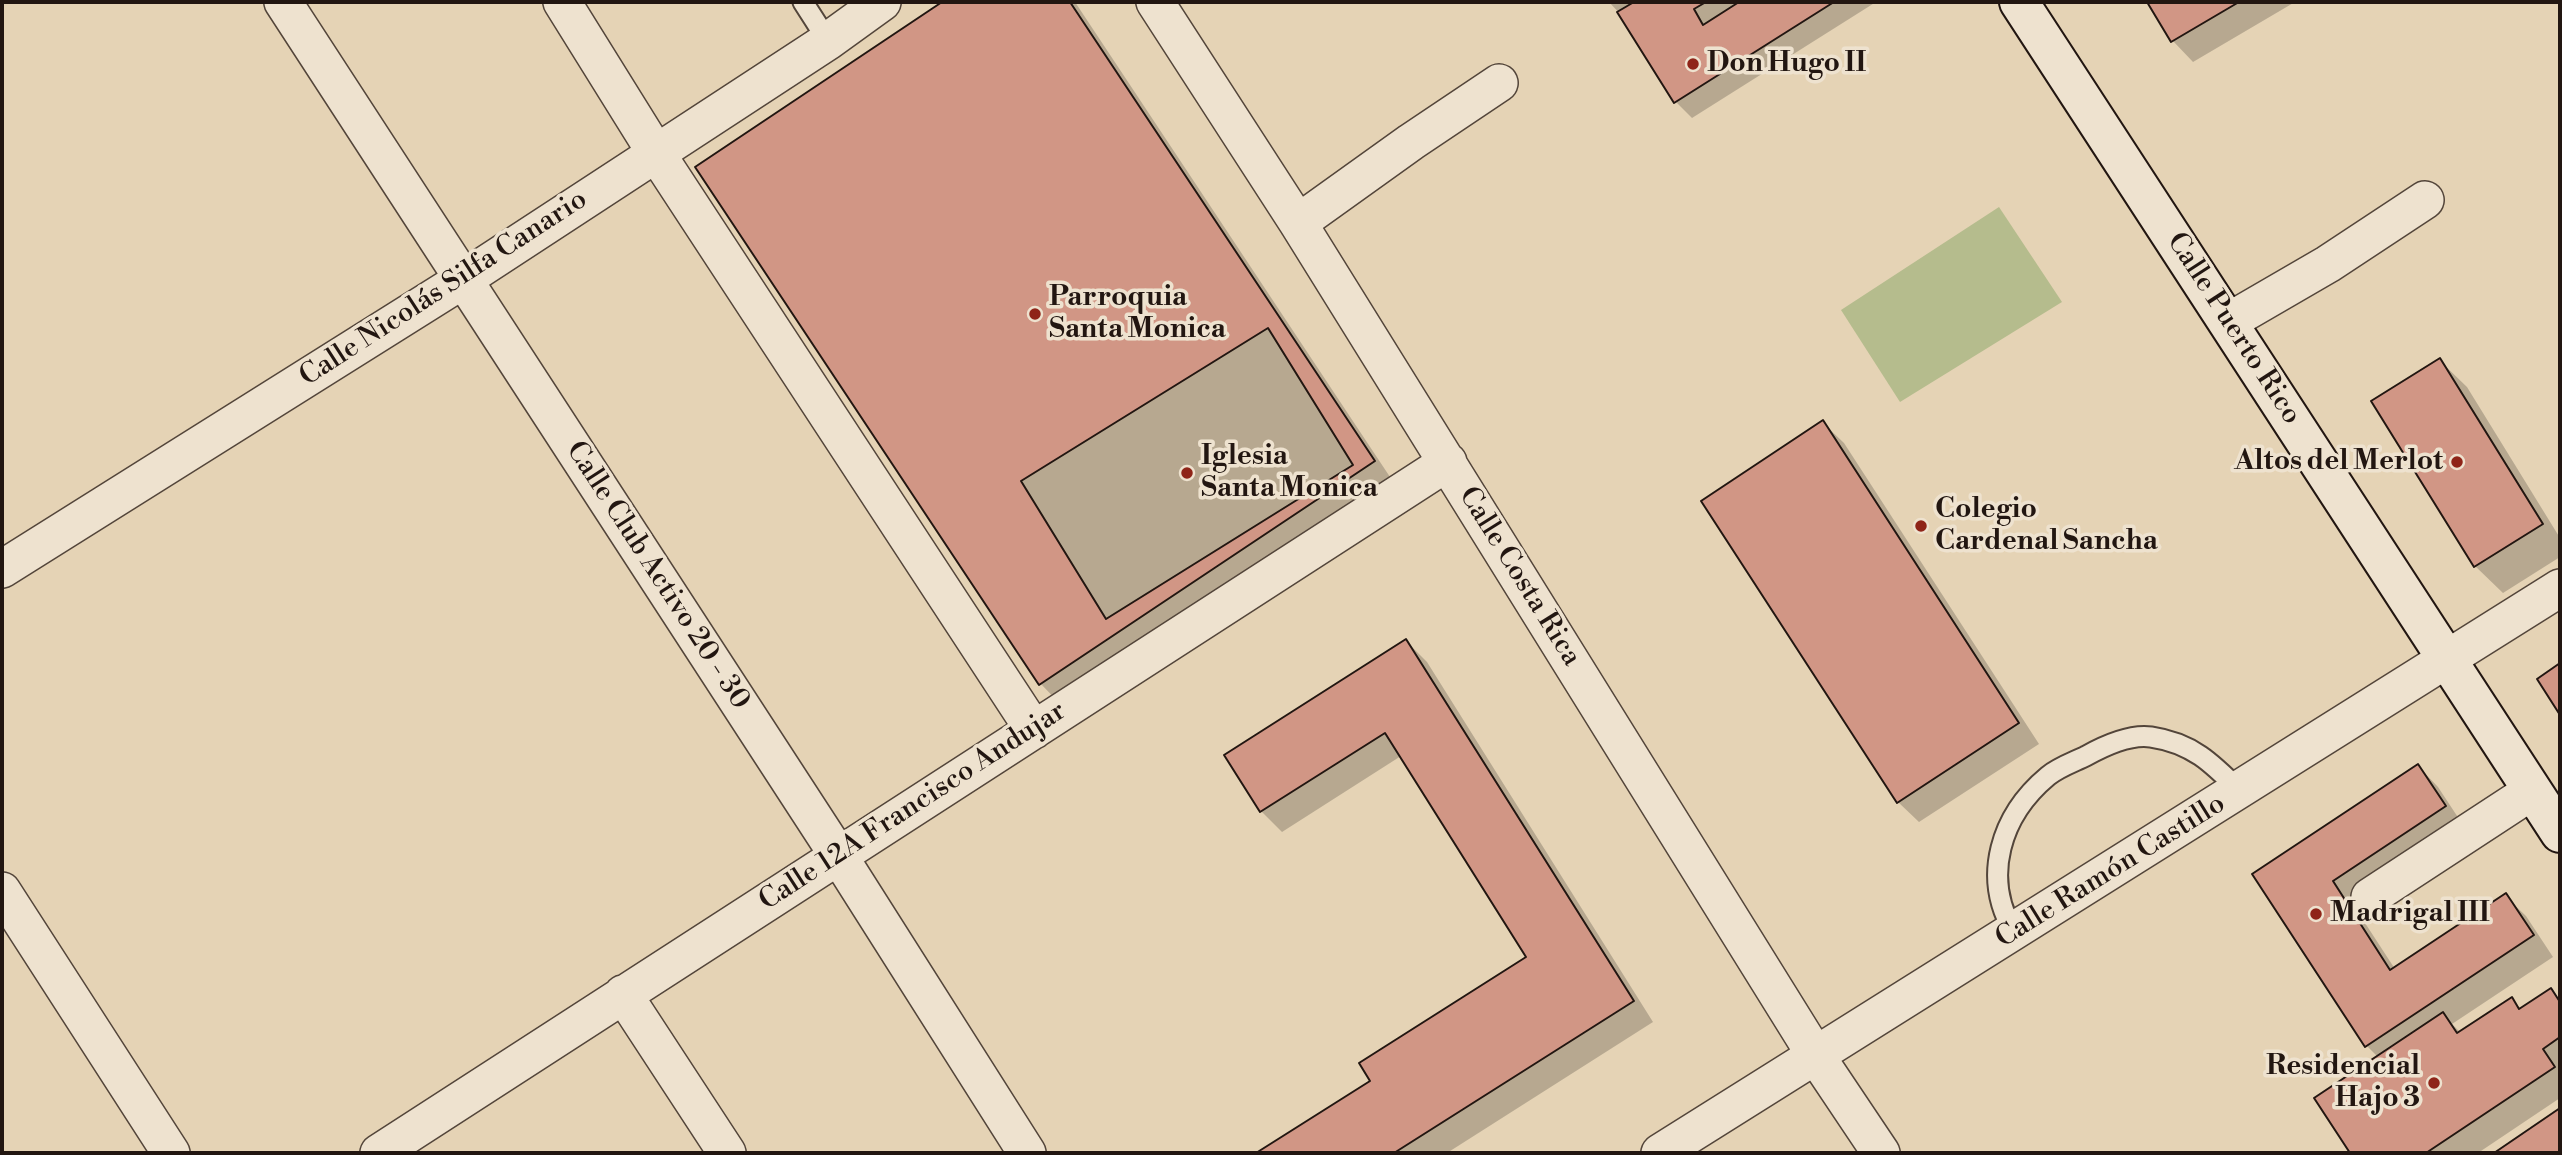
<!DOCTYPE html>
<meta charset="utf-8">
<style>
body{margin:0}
#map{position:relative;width:2562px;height:1155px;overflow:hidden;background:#e5d3b5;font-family:"Libre Bodoni",serif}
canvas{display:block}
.frame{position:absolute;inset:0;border:4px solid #221611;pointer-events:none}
</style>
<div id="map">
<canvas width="2562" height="1155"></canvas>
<div class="frame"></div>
</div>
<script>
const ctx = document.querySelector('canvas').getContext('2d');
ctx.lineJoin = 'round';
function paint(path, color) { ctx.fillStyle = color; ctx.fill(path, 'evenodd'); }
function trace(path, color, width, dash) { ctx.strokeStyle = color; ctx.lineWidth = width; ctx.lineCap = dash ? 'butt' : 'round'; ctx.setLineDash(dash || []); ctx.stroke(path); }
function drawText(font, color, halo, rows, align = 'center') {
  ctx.font = font + ' "Libre Bodoni",serif'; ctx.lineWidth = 7; ctx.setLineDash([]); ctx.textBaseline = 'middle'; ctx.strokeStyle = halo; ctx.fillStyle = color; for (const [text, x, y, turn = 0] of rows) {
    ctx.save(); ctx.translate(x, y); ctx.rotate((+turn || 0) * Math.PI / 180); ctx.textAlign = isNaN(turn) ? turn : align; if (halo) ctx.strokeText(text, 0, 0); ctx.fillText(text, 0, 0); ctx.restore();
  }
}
const green = new Path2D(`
 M 1999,207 L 2062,302 L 1900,402 L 1841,310 Z`);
const shadow = new Path2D(`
 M 945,2 L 1075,2 L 1394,483 L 1061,705 L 1041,684 L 697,167 Z
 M 1609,2 L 1740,4 L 1876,2 L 1692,118 L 1676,102 L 1622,16 Z
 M 2149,2 L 2295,2 L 2193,62 L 2173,41 Z
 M 2439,360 L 2467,387 L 2560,538 L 2560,557 L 2503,593 L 2475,566 Z
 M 1823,423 L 1844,443 L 2039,744 L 1919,822 L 1898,802 Z
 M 1406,641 L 1427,662 L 1653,1022 L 1447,1153 L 1260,1153 L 1372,1082 L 1529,958 L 1401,756 L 1282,832 L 1261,811 Z
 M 2418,766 L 2438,787 L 2465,828 L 2352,903 L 2395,969 L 2505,896 L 2526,916 L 2553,957 L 2452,1024 L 2461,1033 L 2511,999 L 2521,1009 L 2550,990 L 2560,1000 L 2560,1098 L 2478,1153 L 2352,1153 L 2316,1099 L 2378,1057 L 2367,1046 L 2254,874 Z
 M 2560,1110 L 2560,1153 L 2497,1153 Z`);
const building = new Path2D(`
 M 942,2 L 1070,2 L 1375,461 L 1039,685 L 695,167 Z
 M 1634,2 L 1706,2 L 1694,9 L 1703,25 L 1739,2 L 1834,2 L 1674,103 L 1617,12 Z
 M 2147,2 L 2239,2 L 2171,42 Z
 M 1268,328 L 1353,465 L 1106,619 L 1021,481 Z
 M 2440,358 L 2543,524 L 2474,567 L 2371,401 Z
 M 1823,420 L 2019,723 L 1897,803 L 1701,501 Z
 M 1406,639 L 1634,1001 L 1394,1153 L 1256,1153 L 1370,1081 L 1359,1063 L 1526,957 L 1385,733 L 1260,812 L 1224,755 Z
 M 2560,663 L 2560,715 L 2537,679 Z
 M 2418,764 L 2446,806 L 2333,881 L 2390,970 L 2506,893 L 2534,935 L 2365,1047 L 2252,874 Z
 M 2551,988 L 2560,1002 L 2560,1037 L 2543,1049 L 2555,1067 L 2426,1153 L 2350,1153 L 2314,1098 L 2443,1012 L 2457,1033 L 2512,997 L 2519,1009 Z
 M 2560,1108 L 2560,1153 L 2494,1153 Z`);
const lane = new Path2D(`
 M 803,2 L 828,41
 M 2014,932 C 1981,877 2001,815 2048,776 C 2059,767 2074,762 2086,756 C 2104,746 2130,734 2151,737 C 2192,743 2212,763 2240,791`);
const street = new Path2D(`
 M 283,2 L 838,855 L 1027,1153
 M 562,2 L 656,153 L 1034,730
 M 1155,2 L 1298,223 L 1816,1056 L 1881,1153
 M 1298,223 L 1411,142 L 1499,83
 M 2228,322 L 2328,264 L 2425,200
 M 2,569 L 464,279 L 828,41 L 882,2
 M 2,891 L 171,1153
 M 2370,897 L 2532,791
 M 623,994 L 727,1153
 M 379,1153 L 1448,462
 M 1660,1153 L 2560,588`);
const secondary = new Path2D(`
 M 2019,2 L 2560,833`);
const markers = [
 [1693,64,7,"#8f2418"],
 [1035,314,7,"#8f2418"],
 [2457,462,7,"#8f2418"],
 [1187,473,7,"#8f2418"],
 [1921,526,7,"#8f2418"],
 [2316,914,7,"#8f2418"],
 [2434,1083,7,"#8f2418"]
];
const poiNames = [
 ["Don Hugo II",1707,64],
 ["Parroquia",1049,298],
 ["Santa Monica",1049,330],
 ["Iglesia",1201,457],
 ["Santa Monica",1201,489],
 ["Altos del Merlot",2443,462,"right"],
 ["Colegio",1935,510],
 ["Cardenal Sancha",1935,542],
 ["Madrigal III",2330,914],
 ["Residencial",2420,1067,"right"],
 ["Hajo 3",2420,1099,"right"]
];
const streetNames = [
 ["Calle Nicolás Silfa Canario",444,289,-33],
 ["Calle Puerto Rico",2233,329,57],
 ["Calle Club Activo 20 - 30",657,576,57],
 ["Calle Costa Rica",1519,577,58],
 ["Calle 12A Francisco Andujar",913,807,-33],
 ["Calle Ramón Castillo",2111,872,-32]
];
paint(green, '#b5bc8d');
paint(shadow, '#0003');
paint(building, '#d19685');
trace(building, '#221611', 2);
trace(lane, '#53453a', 23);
trace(street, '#53453a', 40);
trace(secondary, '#221611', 42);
trace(lane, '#eee2cf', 19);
trace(street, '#eee2cf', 37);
trace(secondary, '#eee2cf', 38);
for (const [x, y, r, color] of markers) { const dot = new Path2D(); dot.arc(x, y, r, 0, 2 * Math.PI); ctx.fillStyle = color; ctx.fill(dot); trace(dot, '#eee2cf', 2.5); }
drawText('bold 28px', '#221611', '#eee2cf', poiNames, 'left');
drawText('28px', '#221611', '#eee2cf', streetNames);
</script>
